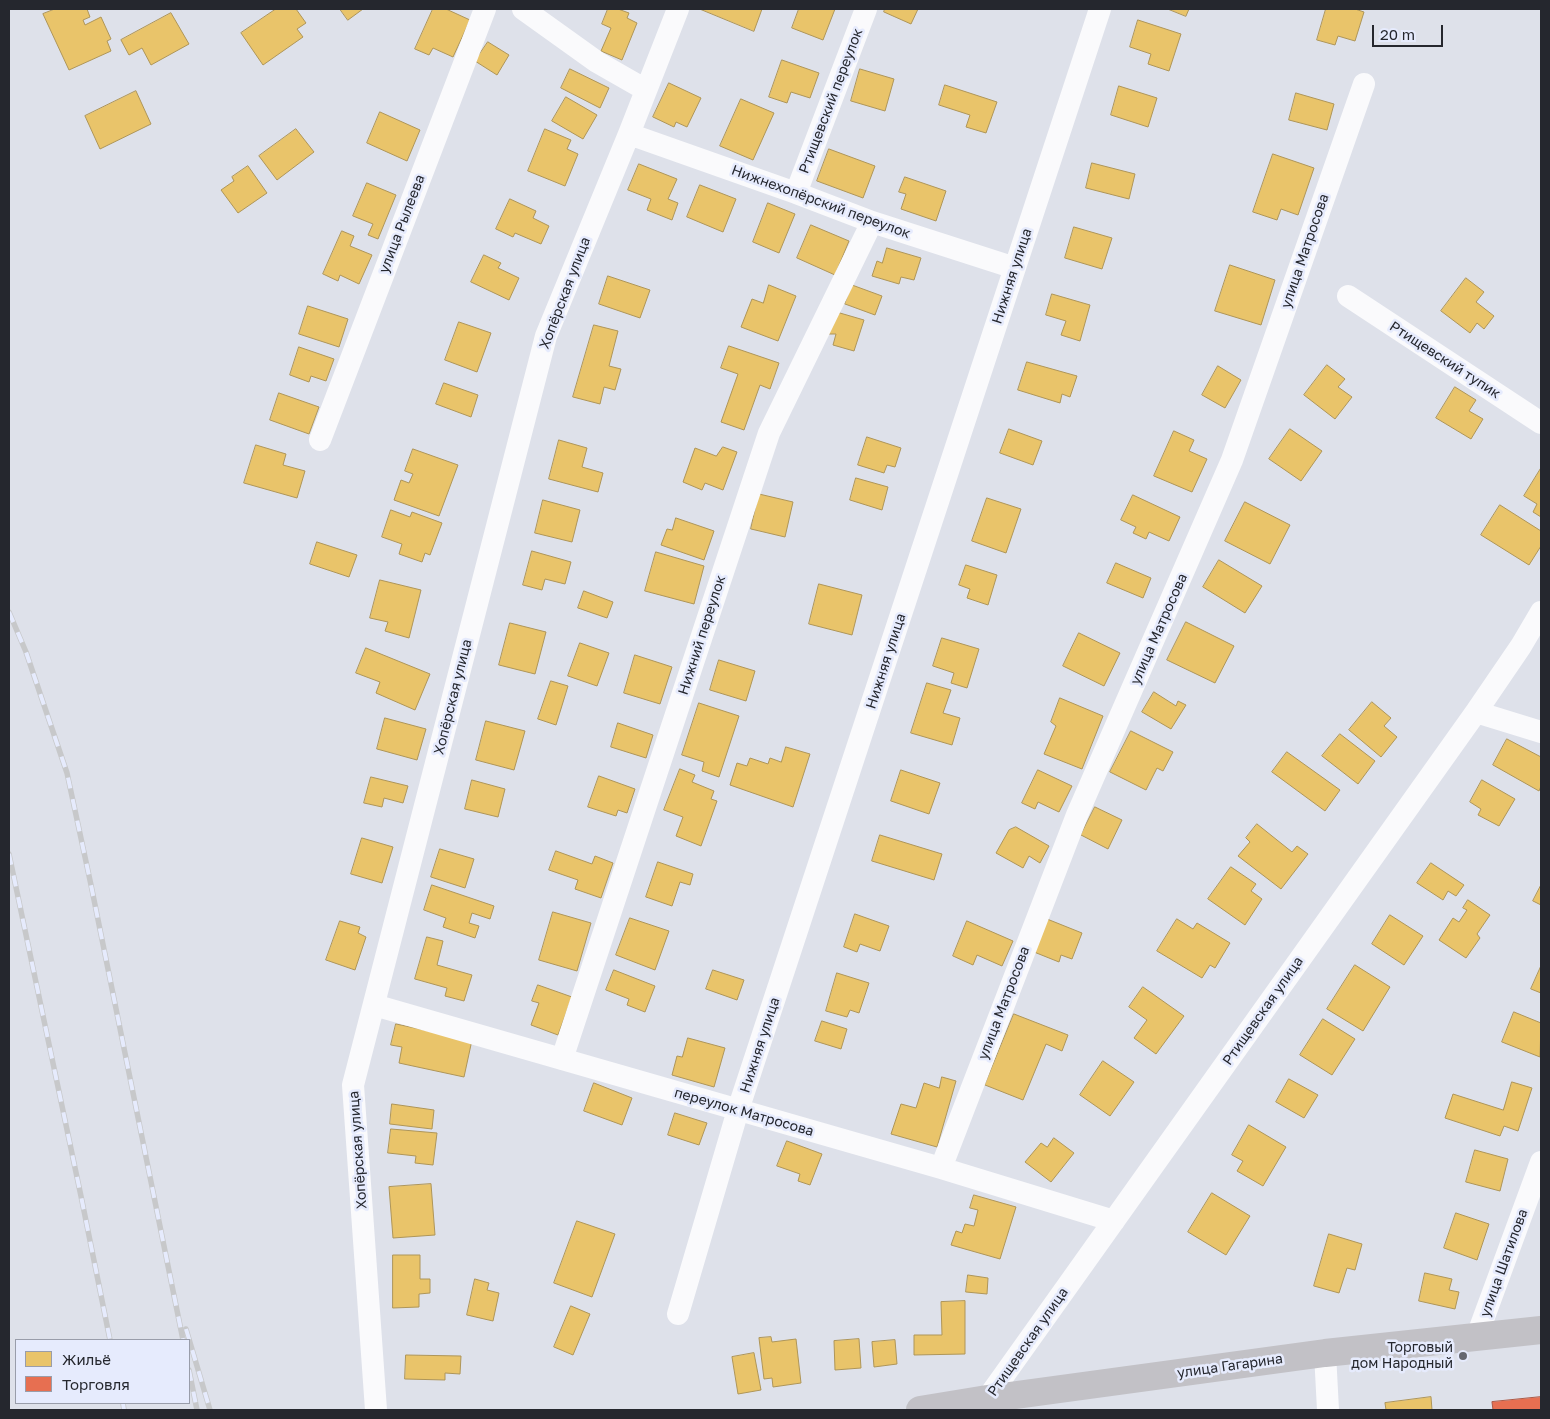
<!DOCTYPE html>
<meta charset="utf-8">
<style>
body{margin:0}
#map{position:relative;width:1550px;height:1419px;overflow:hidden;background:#dee1ea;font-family:"Golos Text",sans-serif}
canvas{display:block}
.frame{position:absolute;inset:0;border:10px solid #25272e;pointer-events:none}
.legend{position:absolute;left:15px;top:1339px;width:175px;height:65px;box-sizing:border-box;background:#e6ebfd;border:1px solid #999daa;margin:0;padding:6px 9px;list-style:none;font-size:15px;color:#25272e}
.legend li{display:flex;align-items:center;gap:10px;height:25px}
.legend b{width:25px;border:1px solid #999daa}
.scale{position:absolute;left:1372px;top:25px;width:71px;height:22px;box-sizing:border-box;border:2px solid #25272e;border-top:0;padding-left:6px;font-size:15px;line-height:18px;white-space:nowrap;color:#25272e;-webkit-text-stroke:4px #e6ebfd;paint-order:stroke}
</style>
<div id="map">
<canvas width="1550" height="1419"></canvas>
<div class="frame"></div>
<ul class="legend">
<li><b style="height:14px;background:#e9c46a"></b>Жильё</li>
<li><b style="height:14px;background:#e76f51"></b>Торговля</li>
</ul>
<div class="scale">20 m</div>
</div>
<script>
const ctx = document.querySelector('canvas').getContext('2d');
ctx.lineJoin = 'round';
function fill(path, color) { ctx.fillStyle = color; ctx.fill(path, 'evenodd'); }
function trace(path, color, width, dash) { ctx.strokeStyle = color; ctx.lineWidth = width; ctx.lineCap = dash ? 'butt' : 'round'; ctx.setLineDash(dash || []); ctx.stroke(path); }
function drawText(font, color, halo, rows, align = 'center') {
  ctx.font = font + ' "Golos Text",sans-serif'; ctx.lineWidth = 5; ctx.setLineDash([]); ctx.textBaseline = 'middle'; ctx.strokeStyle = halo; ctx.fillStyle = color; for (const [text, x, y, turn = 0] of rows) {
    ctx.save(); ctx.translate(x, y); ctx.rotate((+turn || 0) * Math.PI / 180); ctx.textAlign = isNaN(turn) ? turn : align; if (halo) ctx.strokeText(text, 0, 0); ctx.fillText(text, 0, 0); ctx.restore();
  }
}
const homes = new Path2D(`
 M55 9H87L90 17 83 20 85 25 101 17 111 39 107 41 111 51 69 70 43 14Z
 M276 9H296L306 23 297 29 303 37 263 65 241 33Z
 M340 9H363L348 20Z
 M433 9H446L470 20 453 57 433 48 429 55 415 49Z
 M608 9H618L629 13 627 18 637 23 622 60 601 51 611 28 602 24Z
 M700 9H762L754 31Z
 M799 9H835L823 40 792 28Z
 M885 9H918L911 24 884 12Z
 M1168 9H1189L1186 16Z
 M1326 9H1355L1364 12 1355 41 1338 36 1335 45 1317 40Z
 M171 13 189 44 151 65 142 48 129 55 121 40Z
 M1138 20 1181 34 1169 71 1148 64 1151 54 1130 47Z
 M488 42 509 55 497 75 475 61Z
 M782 60 819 73 810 98 791 92 787 103 769 97Z
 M570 69 609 88 600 108 561 88Z
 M860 69 894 79 885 111 851 101Z
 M669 83 701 98 687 127 676 122 674 127 653 117Z
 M945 85 997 102 986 133 966 127 970 115 939 105Z
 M1119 86 1157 98 1148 127 1111 115Z
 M136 91 151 124 100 149 85 116Z
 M1296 93 1334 104 1327 130 1289 120Z
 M566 97 597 115 583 139 552 121Z
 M741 99 774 113 753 160 720 146Z
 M380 112 420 130 407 161 367 143Z
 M296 129 314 152 277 180 259 156Z
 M545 129 571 140 567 149 578 154 565 186 528 171Z
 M829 149 875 166 863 198 817 181Z
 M1273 154 1314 168 1298 215 1281 209 1277 220 1253 212Z
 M1092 163 1135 174 1129 199 1086 188Z
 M639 164 677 179 668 199 678 203 672 220 647 210 651 199 628 190Z
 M248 166 267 193 238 213 221 190 234 181 232 177Z
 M905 177 946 191 936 221 901 209 906 194 899 192Z
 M367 183 396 195 378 239 368 235 373 224 353 216Z
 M700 185 736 199 723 232 687 217Z
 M510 199 536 211 533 218 549 226 541 244 515 233 513 237 496 229Z
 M768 203 795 214 779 253 753 242Z
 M811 225 849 241 835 275 797 258Z
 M1074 227 1112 238 1102 269 1065 258Z
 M342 231 354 236 350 246 372 255 359 284 340 275 338 281 323 274Z
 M887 248 921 258 914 280 901 277 899 284 872 276 877 261 882 263Z
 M484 255 501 263 498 268 519 278 509 300 471 282Z
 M1230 265 1275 280 1261 325 1215 311Z
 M608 276 650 290 640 318 599 304Z
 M1466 278 1484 292 1476 302 1494 316 1484 329 1477 323 1470 333 1441 311Z
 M769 285 796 296 778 341 741 327 752 299 763 303Z
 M852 285 882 296 875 315 845 304Z
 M1052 294 1090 305 1080 341 1061 335 1066 321 1046 315Z
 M308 306 348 319 339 347 299 334Z
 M833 311 864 320 854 351 833 345 836 334H826Z
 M459 322 491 333 477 372 445 360Z
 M594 325 618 331 609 366 621 369 615 390 604 387 600 404 573 397Z
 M729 346 779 363 770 389 760 385 744 430 721 422 738 374 721 368Z
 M299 347 334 359 326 381 311 376 309 382 290 375Z
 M1027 362 1077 376 1070 397 1062 394 1060 403 1018 390Z
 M1327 365 1345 379 1338 387 1352 397 1335 419 1304 395Z
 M1218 366 1241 380 1225 408 1202 395Z
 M444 383 478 395 471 417 436 404Z
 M1455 387 1476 400 1469 411 1483 419 1471 439 1436 418Z
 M279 393 319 407 309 434 270 420Z
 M1009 429 1042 441 1033 465 1000 453Z
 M1290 429 1322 451 1301 481 1269 459Z
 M1174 431 1194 440 1189 451 1207 459 1192 492 1154 476Z
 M867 437 901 448 895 467 887 465 884 473 858 465Z
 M559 440 587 448 582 467 603 473 598 492 549 479Z
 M256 445 286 454 283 465 305 471 297 498 244 483Z
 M723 447 737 452 723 490 705 483 702 490 683 482 695 448 716 456Z
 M413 449 458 465 439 516 394 500 401 480 409 483 413 474 405 471Z
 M1541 468V517L1533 512 1537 504 1524 496Z
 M856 478 888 487 882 510 850 500Z
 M759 494 793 502 785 537 751 529Z
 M1133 495 1180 517 1169 541 1149 532 1146 539 1133 533 1136 527 1121 520Z
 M987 498 1021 509 1006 553 972 541Z
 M543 500 580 510 572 542 535 533Z
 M1245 502 1290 525 1270 564 1225 541Z
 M1500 505 1541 531V546L1529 565 1481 535Z
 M391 510 410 517 412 512 442 523 430 555 425 553 422 562 399 554 402 544 382 537Z
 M676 518 714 531 704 560 661 545 667 529 672 530Z
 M317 542 357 555 349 577 310 564Z
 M532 551 571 562 565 584 545 579 542 590 523 585Z
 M656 552 704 566 694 604 645 591Z
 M1219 560 1262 586 1245 613 1203 587Z
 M1116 563 1151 578 1143 598 1107 583Z
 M966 565 997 575 988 605 967 598 970 589 959 585Z
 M380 580 421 590 409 638 385 631 388 622 370 618Z
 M819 584 862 595 852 635 809 624Z
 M584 591 613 602 607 618 578 608Z
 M1186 622 1234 646 1215 683 1167 660Z
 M510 623 546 632 535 674 499 665Z
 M1079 633 1120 653 1104 686 1063 666Z
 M942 638 979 649 967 688 951 683 954 673 933 666Z
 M580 643 609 653 597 686 568 676Z
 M366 648 430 674 415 710 376 693 380 682 356 673Z
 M635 655 672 667 660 704 624 693Z
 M719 660 755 671 746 701 710 690Z
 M551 681 568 686 556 725 538 719Z
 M927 683 951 690 943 713 960 718 952 745 911 733Z
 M1154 692 1176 706 1178 701 1186 705 1171 729 1142 712Z
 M1060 698 1103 716 1082 769 1044 754 1056 726 1051 722Z
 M1372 702 1391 718 1384 726 1397 737 1381 757 1349 730Z
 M699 703 739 716 719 777 702 771 704 762 682 755Z
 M385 718 426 729 417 760 377 749Z
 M486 721 525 731 514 770 476 760Z
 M618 723 653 735 646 758 611 747Z
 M1131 731 1173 752 1163 771 1157 768 1146 790 1110 772Z
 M1340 734 1375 761 1358 784 1322 756Z
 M1507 739 1541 757V786L1539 791 1493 765Z
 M786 747 810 754 793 807 730 785 737 763 747 766 750 758 768 764 770 758 781 762Z
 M1287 752 1340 790 1325 811 1272 772Z
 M680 769 695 775 692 782 714 791 711 799 717 801 701 846 676 836 683 817 664 810Z
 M901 770 940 783 929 814 891 801Z
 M1038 770 1072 786 1059 812 1038 802 1035 809 1022 803Z
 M599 776 635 789 627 813 618 810 616 816 588 807Z
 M371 777 408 786 403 803 384 798 382 807 364 803Z
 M472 780 505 789 498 817 465 809Z
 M1482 780 1515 799 1499 826 1478 815 1481 809 1470 802Z
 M1095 807 1122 820 1108 849 1081 835Z
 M1257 824 1292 852 1297 846 1308 854 1281 889 1238 856 1250 842 1246 838Z
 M1016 827 1049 846 1040 863 1029 856 1023 868 996 853 1009 830Z
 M880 835 942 854 934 880 872 861Z
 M362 838 393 847 382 883 351 874Z
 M440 849 474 859 465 888 431 877Z
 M556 851 592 864 595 856 613 863 601 898 575 889 578 880 549 870Z
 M658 862 693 874 690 885 680 882 672 906 646 897Z
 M1431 863 1464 885 1456 896 1448 891 1443 900 1417 883Z
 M1231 867 1256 884 1251 891 1262 899 1245 925 1208 899Z
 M432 885 494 906 490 919 472 913 469 923 479 926 475 938 443 927 446 918 424 910Z
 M1541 885V905L1533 901Z
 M1468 900 1490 915 1477 934 1480 938 1466 958 1439 940 1453 918 1459 922 1467 910 1463 908Z
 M553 912 591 923 577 971 539 960Z
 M855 914 889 926 880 951 860 944 857 952 844 947Z
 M1390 915 1423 936 1404 965 1372 944Z
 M630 918 669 931 655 970 616 955Z
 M1047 919 1082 933 1072 959 1061 955 1059 962 1034 952Z
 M1177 919 1193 929 1197 923 1230 943 1215 968 1210 965 1202 978 1157 951Z
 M340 921 360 927 358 933 366 937 355 970 326 960Z
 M967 921 1013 941 1002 966 977 955 973 965 953 956Z
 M427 937 443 941 437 965 472 975 464 1001 445 996 447 988 415 979Z
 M1355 965 1390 987 1363 1031 1327 1009Z
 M1541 966V993L1531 989Z
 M614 970 655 986 645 1012 627 1005 629 999 606 990Z
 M713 970 744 980 737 1000 706 989Z
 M837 973 869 983 859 1013 850 1010 847 1017 826 1011Z
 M538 985 572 997 558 1035 531 1025 539 1003 532 1001Z
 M1143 987 1184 1016 1156 1054 1134 1038 1147 1020 1129 1007Z
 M1514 1012 1541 1023 1540 1057 1502 1042Z
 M1014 1014 1068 1035 1062 1051 1046 1044 1023 1100 985 1085Z
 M1323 1019 1355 1039 1332 1075 1300 1055Z
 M822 1021 847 1029 841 1049 815 1041Z
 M396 1024 472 1040 464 1077 399 1063 402 1047 391 1045Z
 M688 1038 725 1048 714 1087 672 1075 677 1056 682 1057Z
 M1103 1061 1134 1082 1110 1116 1080 1095Z
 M942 1077 956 1081 937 1147 891 1134 901 1104 916 1108 924 1083 939 1088Z
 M1289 1079 1318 1095 1304 1118 1276 1102Z
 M1512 1082 1532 1088 1518 1131 1504 1126 1500 1136 1445 1118 1453 1094 1503 1110Z
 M594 1083 632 1098 622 1125 584 1111Z
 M392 1104 434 1110 432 1129 390 1124Z
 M675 1113 707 1123 699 1145 668 1135Z
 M1249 1125 1286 1147 1263 1186 1237 1171 1243 1161 1232 1155Z
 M391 1129 437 1133 433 1165 415 1163 416 1156 388 1153Z
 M1054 1138 1074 1153 1051 1182 1025 1162 1041 1143 1047 1147Z
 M787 1141 822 1154 810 1185 798 1181 800 1174 777 1166Z
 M1475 1150 1508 1159 1500 1191 1466 1182Z
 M431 1184 435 1235 393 1238 389 1187Z
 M1212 1193 1250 1216 1226 1255 1188 1232Z
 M974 1195 1016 1207 1000 1259 951 1245 956 1231 962 1233 965 1224 974 1226 978 1210 970 1208Z
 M1456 1213 1489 1224 1477 1260 1444 1248Z
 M577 1221 615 1234 592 1297 554 1283Z
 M1329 1234 1362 1244 1355 1270 1347 1268 1339 1293 1314 1286Z
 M393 1255H420V1279H430V1293L419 1294V1307L393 1308Z
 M1425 1273 1452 1279 1449 1290 1459 1292 1455 1309 1419 1301Z
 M968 1275 988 1278 987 1294 966 1292Z
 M475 1279 489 1283 487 1290 499 1293 493 1321 467 1315Z
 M965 1301V1354L914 1355V1335H942L941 1302Z
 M571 1306 590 1314 573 1355 554 1347Z
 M771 1337 772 1342 796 1339 801 1383 773 1387 772 1378 764 1379 759 1338Z
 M859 1339 861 1368 835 1370 834 1341Z
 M895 1340 897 1364 874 1367 872 1342Z
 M754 1353 761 1390 738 1394 732 1357Z
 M406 1355 461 1356 460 1374 445 1373V1380L405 1379Z
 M1431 1397 1432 1410H1386L1385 1403Z`);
const shops = new Path2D(`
 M1541 1397V1410H1493L1492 1402Z`);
const street = new Path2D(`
 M523 9 597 62 646 90
 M629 134 796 193 872 222 1015 268
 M796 193 866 9
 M1348 296 1541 423
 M320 440 485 9
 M1476 712 1541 732
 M374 1005 941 1168 1114 1221
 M562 1059 769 433 872 222
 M941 1168 1077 815 1232 460 1364 84
 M678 1314 738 1110 1100 9
 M1477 1336 1541 1162
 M1325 1353 1328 1410
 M988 1409 987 1399 1476 712 1521 646 1541 612
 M376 1410 353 1085 546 336 629 134 678 9`);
const secondary = new Path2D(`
 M920 1410 987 1399 1325 1353 1541 1330`);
const rail = new Path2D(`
 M9 612 26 652 67 773 91 885 183 1340
 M9 854 82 1201 110 1340
 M186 1329 210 1410
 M189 1370 197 1410
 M123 1403 124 1410`);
const markers = [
 [1463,1356,5,"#666870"]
];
const streetNames = [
 ["Ртищевский переулок",831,101,-69],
 ["Нижнехопёрский переулок",821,202,20],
 ["улица Рылеева",402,224,-69],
 ["улица Матросова",1305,251,-71],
 ["Нижняя улица",1012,276,-72],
 ["Хопёрская улица",565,293,-69],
 ["Ртищевский тупик",1445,360,33],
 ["улица Матросова",1159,629,-66],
 ["Нижний переулок",702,635,-72],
 ["Нижняя улица",886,661,-72],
 ["Хопёрская улица",453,697,-76],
 ["улица Матросова",1004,1003,-69],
 ["Ртищевская улица",1263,1011,-55],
 ["Нижняя улица",760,1045,-72],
 ["переулок Матросова",744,1112,16],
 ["Хопёрская улица",358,1150,-94],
 ["улица Шатилова",1504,1263,-70],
 ["Ртищевская улица",1028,1342,-55],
 ["улица Гагарина",1230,1366,-8]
];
const poiNames = [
 ["Торговый",1453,1348],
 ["дом Народный",1453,1364]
];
fill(homes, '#e9c46a');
trace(homes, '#ae9558', 1);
fill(shops, '#e76f51');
trace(shops, '#ad5946', 1);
trace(street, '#fafafc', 22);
trace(secondary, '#c2c1c6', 28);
trace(rail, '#c7c8ca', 5.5);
trace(rail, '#e6ebfd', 4, [11]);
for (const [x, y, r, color] of markers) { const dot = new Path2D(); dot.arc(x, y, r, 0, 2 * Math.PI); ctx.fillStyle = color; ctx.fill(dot); trace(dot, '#e6ebfd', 2); }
drawText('14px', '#25272e', '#e6ebfd', streetNames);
drawText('14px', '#25272e', '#e6ebfd', poiNames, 'right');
</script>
